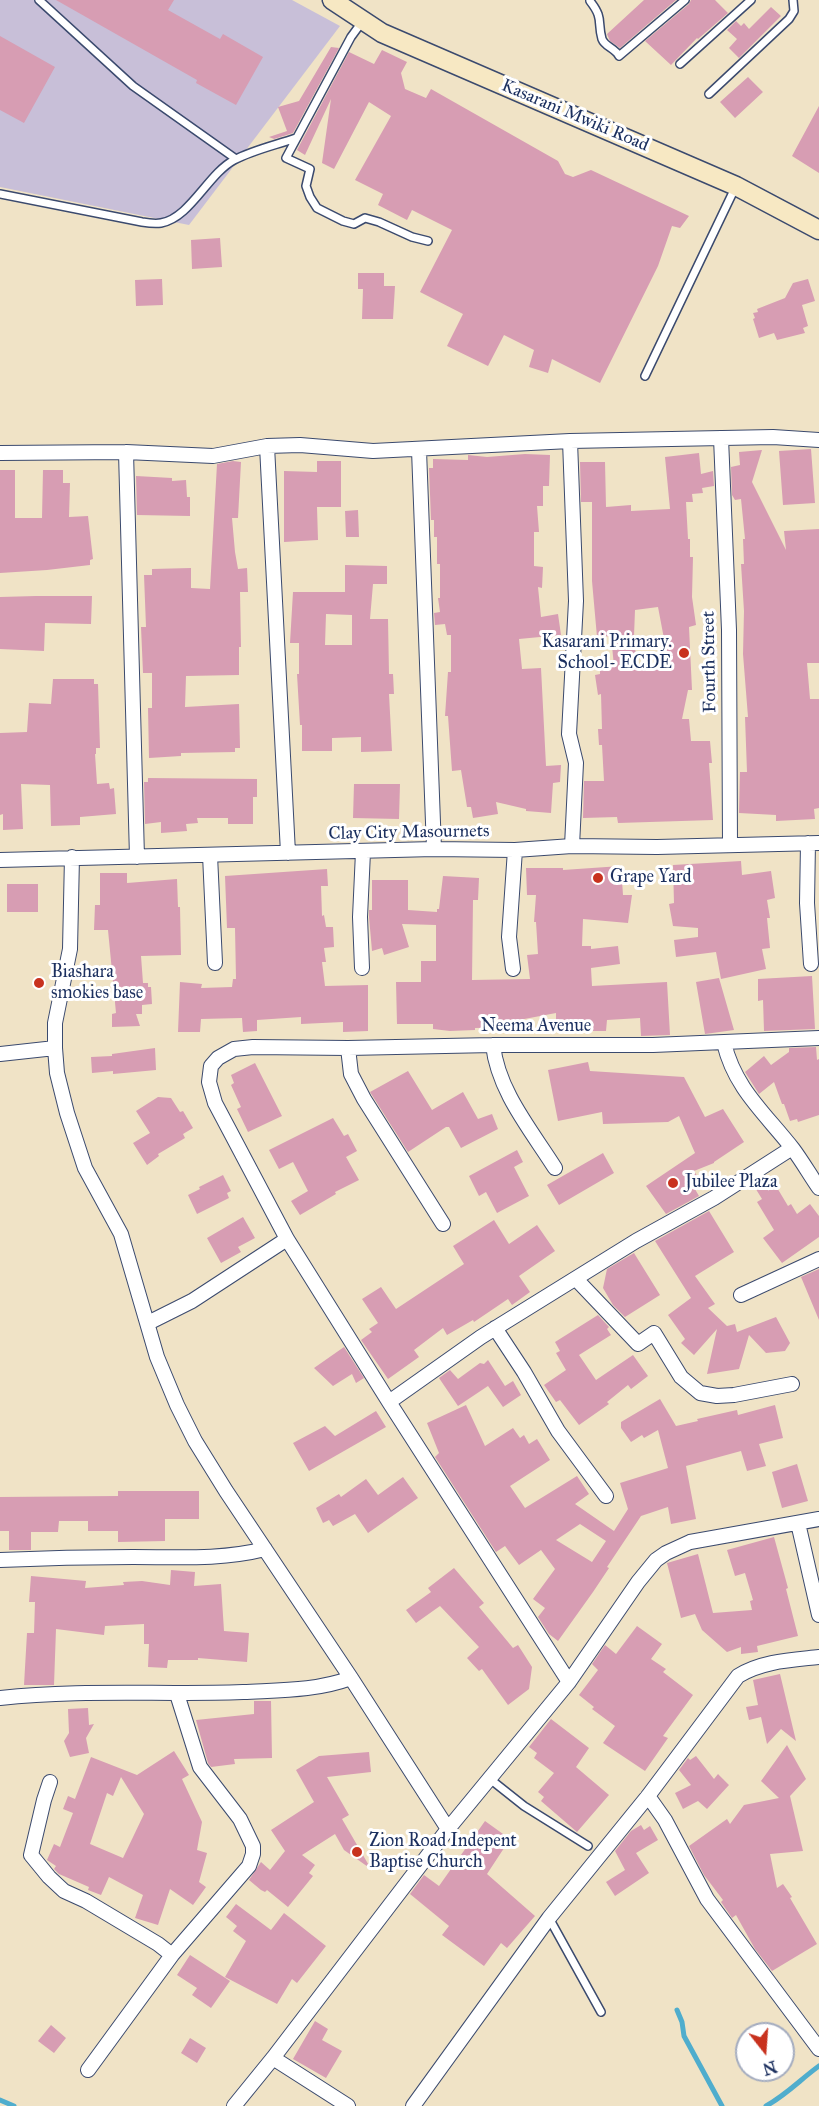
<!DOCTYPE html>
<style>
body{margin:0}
#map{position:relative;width:819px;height:2106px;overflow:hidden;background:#f0e3c6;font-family:"IM FELL Great Primer",serif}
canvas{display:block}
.north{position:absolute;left:735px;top:2022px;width:60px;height:60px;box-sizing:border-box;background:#fff;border:2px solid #a4acbf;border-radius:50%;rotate:163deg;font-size:16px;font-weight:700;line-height:24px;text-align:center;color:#1b2f5e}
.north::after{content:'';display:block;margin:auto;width:21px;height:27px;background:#c8321e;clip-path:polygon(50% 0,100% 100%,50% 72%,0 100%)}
</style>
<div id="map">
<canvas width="819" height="2106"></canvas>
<div class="north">N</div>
</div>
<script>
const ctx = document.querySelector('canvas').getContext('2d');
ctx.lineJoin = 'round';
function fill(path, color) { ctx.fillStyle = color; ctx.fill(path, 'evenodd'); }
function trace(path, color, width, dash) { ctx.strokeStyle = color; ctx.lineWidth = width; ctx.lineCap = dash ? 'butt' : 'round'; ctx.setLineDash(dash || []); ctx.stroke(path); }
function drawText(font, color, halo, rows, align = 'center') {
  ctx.font = font + ' "IM FELL Great Primer",serif'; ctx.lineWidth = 6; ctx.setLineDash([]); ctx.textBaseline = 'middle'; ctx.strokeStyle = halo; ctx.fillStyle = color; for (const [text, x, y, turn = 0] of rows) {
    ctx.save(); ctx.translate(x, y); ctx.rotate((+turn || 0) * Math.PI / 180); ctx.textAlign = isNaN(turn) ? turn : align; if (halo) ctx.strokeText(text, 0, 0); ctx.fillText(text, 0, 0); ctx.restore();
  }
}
const industrial = new Path2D(`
 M0 0H292L340 26 189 225 0 187Z`);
const stream = new Path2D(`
 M677 2010 682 2022 684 2036 722 2106
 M0 2100 14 2106
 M766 2106C786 2095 801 2079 819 2066`);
const building = new Path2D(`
 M56 0H174L168 10 220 39 223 34 263 57 236 105 196 83 197 80Z
 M644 0H676L620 48 610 41 607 34Z
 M691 0H715L728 13 698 39 697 38 671 65 645 41 689 4Z
 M771 7 781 16 739 58 729 48 737 39 727 30 736 21 741 26 744 23 749 29Z
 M0 36 55 67 24 123 0 110Z
 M331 47 339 48 293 133 274 139 269 137 287 131 278 107 299 101Z
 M382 50 407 62 401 73 405 89 426 98 431 89 558 161 565 174 573 177 591 170 689 216 680 228 672 226 658 266 600 383 552 359 548 373 529 367 534 350 504 335 488 366 447 346 463 314 420 292 452 230 412 210 407 220 378 205 383 194 355 180 391 116 369 102 334 169 322 163 331 99 305 155 297 150 349 52 374 64Z
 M748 77 763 92 735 118 720 102Z
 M819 106V173L792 156Z
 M220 238 222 267 192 269 191 240Z
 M358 273H384V286H395L393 319H362L363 289H358Z
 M162 279 163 305 136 306 135 280Z
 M808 279 815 301 802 305 808 326 803 328 805 333 777 340 774 333 759 338 753 319 755 318 753 313 758 312 757 309 785 298 793 283Z
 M811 449 815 503 783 505 779 451Z
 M762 450 752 482 786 550 784 531 819 529V663H807L810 699H819V808L814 809 815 819 776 821V815L739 813 740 772H747L745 717H748L743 654 744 611 741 564H744L743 539H745L741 499 735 500 732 495 731 467 740 465 739 452Z
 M699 453 701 474 713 471 714 486 702 488 703 493 692 494 693 502H686L688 539H690V557H693L692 597 696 625 689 627 692 690H688L682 719H689L691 741H710L712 763H709L713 820 618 823 617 817 583 818 584 781H604L602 745H599L598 729H602L601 694 598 695 595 675 600 674V668L614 666 611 636 597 637 592 581V502H581L580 462H605L606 507 631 505V511L670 509 665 457ZM658 607 665 644H661L662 663 637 667 634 636 635 610Z
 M525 454 550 455 549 486H543V506H537L539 532H534V566L543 567 542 588 538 587 541 617 558 614 561 635 519 639 522 669 541 668 546 766 561 765 560 782 553 783 551 813 526 811V809L496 802 498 814 473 818 471 807H467L461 770 452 771 448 716H445L448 672H451V635H447L445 624 435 625 434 613 440 612 438 598H440V564H437V537H434V520H431L429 468H433V459L468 460V455L487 457Z
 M233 461 241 462 238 518H232L235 552 238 569 247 568 248 592H240L241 647H239V675L186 676 185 707 239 704 240 748H235V752L181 753V756L149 758 148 708H152V673H143L141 627H146L144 575H152V569L191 568V588L210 589 217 464Z
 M317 461H341V507H317L318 540 284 542V471L317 472Z
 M0 470H15V518H42L43 470H63V483H70L69 517 88 516 93 559 90 560V565L47 570 0 573Z
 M136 476 172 478V481L186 480 187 497H190V516L137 515Z
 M358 510 359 537H346L345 511Z
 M345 565 387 566V584H373L370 619H388L389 674H393L394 694H389L392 751 361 752V737L332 738V751H302V725H300L297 674H299V643H290L293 592H345ZM326 614 352 615V645H325Z
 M36 596H92L91 624 45 623 44 651 0 649V597Z
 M53 679H94V684H98L100 748H96V754H95L97 784 109 783 110 789 114 788 116 814 80 817V825L51 826 50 785 21 784 23 829 3 830V814L0 815V733L27 732 29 703 51 704Z
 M148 778 257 779V797H253V824H228V818H197L198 823 186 824 187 831 161 833V822L145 824 144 782H148Z
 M354 784H400L399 819 353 818Z
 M741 861 742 875 771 871 775 898 767 900 770 918H767L770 948 762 949 766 969 721 979 716 952 676 957 674 940 698 937V928L673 926 669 904 674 903 673 865Z
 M621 866 623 895H632L628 923 583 919 582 946H591V949L618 946 620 964 591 968 592 986 667 982 670 1035 641 1036 640 1018 607 1020 606 1031H556V1013L519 1020V1027L475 1028V1030L450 1031 433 1029V1024H397L396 982H421V961H436V925L402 924 409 947 384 955 382 948 372 951 369 917V910H372V880H408V910L437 912V909H439L443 876 479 878 478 900H473L472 980 530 979 527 955 538 954 536 922H534L536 895H527L526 868H563V870Z
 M327 869 328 886H321L322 916 324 915 326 927H333L334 947 324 948 326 962H322L325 986 368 985V1031L343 1032V1022L301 1024V1017L257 1020V1031L243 1032 242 1018 201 1019 200 1032H178L180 982 202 984 201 988 232 987 233 979H236L235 928H227L225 876Z
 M100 873H127V883L177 879 178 907H180L181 955 141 956 143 983H148V987H151L152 1004 142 1005V1014H136L140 1026 112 1027V1014L116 1013 108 930H94L95 905H100Z
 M7 884H38V912H7Z
 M812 976 815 1029 764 1031 763 1000 758 1001V979Z
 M719 978 734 1030 705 1034 696 982Z
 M816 1047 817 1060 819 1059V1115L798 1122 797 1119 790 1121 784 1104H782L774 1082 759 1094 745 1072 764 1056 771 1065 789 1052V1048Z
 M155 1048 156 1070 113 1074V1071L92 1073 91 1057 112 1056V1054Z
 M588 1062 590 1071 684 1077 705 1117 723 1109 744 1142 714 1162V1163L694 1171 699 1179 692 1184 699 1196 666 1214 646 1186 695 1153 679 1116 668 1122 603 1124 602 1112 558 1121 548 1070Z
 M255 1063 282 1116 248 1132 237 1109 241 1107 231 1085 234 1083 231 1075Z
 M408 1071 432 1110 463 1092 478 1119 492 1114 498 1129 461 1148 449 1127H446L408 1152 370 1092Z
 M158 1097 171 1098 180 1112 183 1111 193 1128 183 1134 185 1138 158 1154 159 1156 147 1165 133 1143 150 1133 136 1111Z
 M333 1118 344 1136 348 1134 357 1151 346 1157 359 1180 335 1192 336 1194 300 1215 291 1201 308 1191 293 1162 279 1169 269 1150Z
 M517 1150 523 1162 514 1167 529 1196 497 1213 486 1192 479 1196 469 1176Z
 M603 1153 614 1173 559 1205 547 1185Z
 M223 1175 231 1191 227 1193 229 1198 197 1214 188 1195 200 1189 199 1187Z
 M770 1176 788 1206 791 1204 797 1214 810 1204 819 1216V1237L782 1263 763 1238 774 1230 757 1202 762 1199 754 1186Z
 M709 1211 734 1252 695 1276 715 1304 708 1308 727 1326 735 1324 737 1332 776 1317 790 1343 785 1351 766 1353 749 1335 739 1369 707 1374 717 1329 694 1355 681 1343 685 1339 668 1315 691 1298 655 1241Z
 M243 1217 255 1238 238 1247 241 1252 221 1263 207 1238Z
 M494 1220 509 1244 537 1225 555 1251 519 1276 530 1292 512 1305 508 1299 474 1322 473 1320 447 1335 443 1328 414 1350 419 1357 388 1379 361 1340 372 1332 369 1329 378 1323 362 1299 381 1287 396 1309 464 1264 453 1246Z
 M634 1253 660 1295 625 1317 613 1305 603 1288 607 1269Z
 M819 1269V1320L801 1277Z
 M598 1315 609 1327 607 1329 611 1335 579 1355 596 1380 633 1355 648 1376 631 1389 628 1385 607 1402 609 1404 579 1425 560 1400 556 1402 544 1385 566 1370 556 1353 560 1351 555 1342Z
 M344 1347 364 1378 356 1383 352 1374 333 1386 314 1368Z
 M488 1360 505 1386 513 1381 521 1395 503 1407 488 1386 458 1406 439 1378 450 1370 458 1379 480 1363 484 1364Z
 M660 1399 676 1426 698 1421 697 1419 737 1410 738 1415 775 1405 783 1438 759 1444 766 1466 747 1471 741 1451 686 1466 696 1519 671 1524 668 1507 641 1516 607 1567 609 1568 593 1592 558 1641 549 1634 538 1617 545 1608 533 1599 555 1569 541 1550 519 1565 505 1546 496 1552 435 1457 439 1453 427 1423 466 1405 485 1446 513 1428 520 1438 524 1435 529 1444 537 1439 550 1460 510 1486 525 1508 577 1476 589 1494 575 1504 614 1531 628 1509 620 1483 668 1468 658 1430 644 1438 642 1435 631 1442 621 1428V1422ZM580 1524 606 1541 592 1562 556 1540Z
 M376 1411 386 1427 309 1471 293 1443 325 1426 335 1436Z
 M797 1464 808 1501 782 1508 772 1472Z
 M403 1477 418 1498 368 1533 355 1514 333 1526 329 1520 323 1523 316 1508 339 1494 341 1497 366 1479 378 1495Z
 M118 1491H199V1519H165V1541L118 1542V1531H88V1521H59L58 1532H31V1550H9V1531H0V1497L118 1496Z
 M774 1537 788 1588 786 1589 798 1636 757 1646 758 1652 741 1654V1647L727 1652 702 1630 695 1614 681 1618 667 1563 698 1554 713 1613 752 1610 750 1601 753 1600 745 1573 735 1576 727 1550Z
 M454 1568 484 1603 479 1607 513 1648 518 1645 532 1667 529 1689 508 1705 482 1669 479 1671 467 1658 479 1647 440 1606 416 1623 406 1610 431 1592 428 1588Z
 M171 1570 195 1572 194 1586 221 1584 224 1631 249 1633 247 1662 198 1658V1660H168L167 1668 148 1667 149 1644H144V1624L105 1626 104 1635 56 1629 54 1685H24L27 1633H34L35 1602H29L31 1576 86 1581 85 1588 124 1585 123 1582 142 1581 170 1585Z
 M637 1626 662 1644 651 1659 666 1669 663 1672 693 1695 663 1736 668 1738 645 1771 603 1743 615 1726 592 1709 594 1707 579 1695 598 1670 592 1664 605 1645 616 1654Z
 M780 1674 796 1741 781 1729 767 1744 761 1717 749 1720 746 1707 758 1705 753 1680Z
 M254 1701H271L272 1758 234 1759 235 1764 211 1767 208 1763 196 1720 254 1714Z
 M88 1708 89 1725 94 1724 86 1738 89 1753 70 1757 64 1741 69 1733 68 1709Z
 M551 1719 589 1748 576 1767 609 1795 577 1832 541 1801 544 1797 538 1792 554 1773 534 1758 537 1753 529 1747Z
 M787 1745 806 1779 790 1796 803 1851 770 1854 777 1888 783 1884 792 1897 790 1898 817 1944 772 1971 755 1949 736 1915 732 1918 721 1902 723 1900 704 1875 689 1846 727 1819 730 1824 744 1805 779 1798 761 1781Z
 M174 1751 189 1775 182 1779 202 1822 197 1850 207 1853 199 1882 206 1887 193 1905 170 1889 158 1925 135 1918 143 1895 109 1877 101 1895 88 1890 89 1887 59 1874 54 1869 56 1866 47 1860 54 1844 60 1847 73 1813 63 1809 68 1796 75 1799 91 1757 137 1775ZM121 1777 144 1814 123 1858 90 1844 107 1793 113 1796Z
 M369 1752 371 1772 327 1777 349 1815 342 1819 371 1869 344 1850 335 1834 302 1855 315 1865 309 1873 313 1876 288 1907 267 1890 265 1892 261 1890 249 1880 261 1862 270 1870 285 1851 271 1830 314 1802 296 1770 319 1756Z
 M696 1756 714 1779 718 1774 729 1785 707 1809 698 1801 683 1809 675 1793 691 1785 679 1770 688 1758 690 1760Z
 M485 1821 510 1839 487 1874 535 1916 507 1948 501 1943 484 1966 442 1935 449 1926 410 1894 424 1875 439 1886Z
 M641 1825 644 1830 650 1826 658 1840 636 1853 649 1873 615 1896 606 1882 625 1870 615 1851 631 1831Z
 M236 1904 271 1930 284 1913 326 1946 297 1983 292 1979 277 2004 225 1977 246 1941 233 1931 237 1926 226 1917Z
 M190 1955 230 1981 211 2008 192 1995 197 1988 177 1975Z
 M315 2021 328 2029 322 2040 342 2051 326 2078 293 2059Z
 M51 2025 66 2038 54 2053 38 2041Z
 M190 2038 206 2048 197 2063 181 2053Z`);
const service = new Path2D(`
 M39 0 133 86 236 159
 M590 1C604 19 597 21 602 39 605 47 615 48 619 56L685 0
 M362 22 351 37 286 158 310 169 306 186 310 197 317 208 343 221 354 224 365 218 379 222 412 237 428 241
 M680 64 751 0
 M709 94 789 19 794 11 793 0
 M0 194 142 222C148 223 155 224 161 223 190 218 208 174 234 160 253 150 276 145 296 138
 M645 376 735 188
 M490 1779 524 1806 588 1846
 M549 1918 601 2012`);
const minor = new Path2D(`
 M721 438 729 630 730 845
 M570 441 576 601 569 734 576 763 572 846
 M267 446 288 853
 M419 450 434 849
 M126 452 137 857
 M0 453 126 452 213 456 267 446 300 445 373 451 570 441 773 437 819 440
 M808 843 807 903 811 964
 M210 855 215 963
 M0 860 434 849 515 850 572 846 657 847 819 843
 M362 968 360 917 363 852
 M513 969 509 937 515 850
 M724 1043C735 1089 765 1113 793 1149 802 1161 810 1175 819 1188
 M493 1045C498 1091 531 1130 555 1168
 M55 1048 57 1073 67 1113 85 1168 121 1234 157 1357 177 1405 195 1441 226 1491 351 1678 448 1829
 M348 1048 351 1074 364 1099 443 1224
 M0 1054 55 1048V1023L70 949 72 857
 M576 1279 638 1344 654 1333 681 1377 700 1393 717 1396 734 1395 792 1384
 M741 1295 819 1259
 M148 1323 192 1301 287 1239
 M495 1328 524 1372 558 1431 606 1496
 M389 1402 481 1337 636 1241 714 1198 792 1148
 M798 1523 819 1615
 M0 1560C44 1558 89 1557 133 1557 177 1557 222 1560 265 1549
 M569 1682 389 1402 287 1239 215 1103 209 1082 211 1066 218 1058 234 1049 253 1047 348 1048 493 1045H653L819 1038
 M0 1698C81 1689 162 1695 243 1692 280 1690 316 1691 351 1678
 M50 1782 44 1800 31 1855 49 1877 64 1891 86 1901 158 1944 172 1955 249 1866 253 1854V1846L240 1819 200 1767 177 1694
 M648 1796 665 1820 707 1899 819 2049
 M273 2058 348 2106
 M88 2070 172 1955
 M234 2106 273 2058 448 1829 569 1682 638 1582 656 1560 666 1553 690 1542 819 1519
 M413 2106 549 1918 648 1796 738 1676C762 1661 792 1660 819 1657`);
const secondary = new Path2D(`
 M332 0 382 33 736 186 819 230`);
const markers = [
 [684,653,6,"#c8321e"],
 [598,878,6,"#c8321e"],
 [39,983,6,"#c8321e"],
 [673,1183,6,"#c8321e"],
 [357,1852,6,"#c8321e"]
];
const streetNames = [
 ["Kasarani Mwiki Road",575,116,23],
 ["Fourth Street",710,662,-91],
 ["Clay City Masournets",409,833,-1],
 ["Neema Avenue",536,1027]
];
const poiNames = [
 ["Kasarani Primary.",672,643,"right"],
 ["School- ECDE",672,664,"right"],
 ["Grape Yard",610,878],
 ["Biashara",51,973],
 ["smokies base",51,994],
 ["Jubilee Plaza",685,1183],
 ["Zion Road Indepent",369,1842],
 ["Baptise Church",369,1863]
];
fill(industrial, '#c8bfd8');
trace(stream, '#4fadcd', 5);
fill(building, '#d79db3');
trace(service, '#3b4a6e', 10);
trace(minor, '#3b4a6e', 16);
trace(secondary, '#3b4a6e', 21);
trace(service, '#fff', 7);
trace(minor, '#fff', 14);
trace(secondary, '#f7e8c3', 18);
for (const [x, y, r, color] of markers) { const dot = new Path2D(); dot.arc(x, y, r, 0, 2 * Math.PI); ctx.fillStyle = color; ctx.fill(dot); trace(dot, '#fff', 2); }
drawText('18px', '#1b2f5e', '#fff', streetNames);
drawText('18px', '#1b2f5e', '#fff', poiNames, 'left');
</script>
